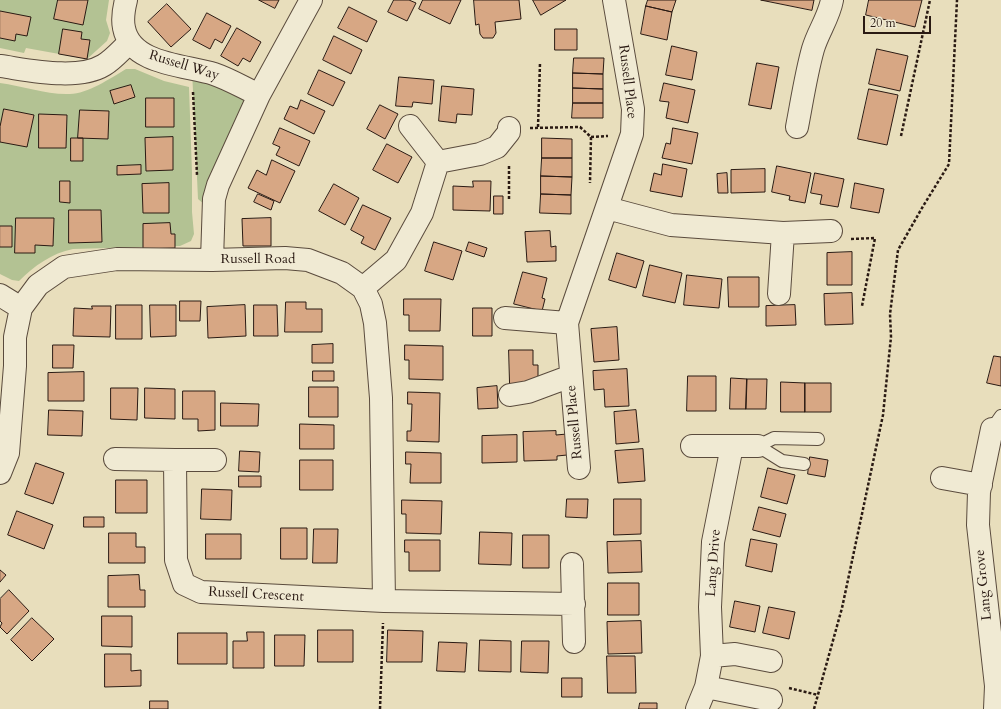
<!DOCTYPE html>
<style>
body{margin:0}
#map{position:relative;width:1001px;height:709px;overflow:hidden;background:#e8debc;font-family:Cardo,serif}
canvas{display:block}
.scale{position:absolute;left:863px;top:16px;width:68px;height:18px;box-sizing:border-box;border:2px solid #2a1a13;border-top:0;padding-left:5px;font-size:12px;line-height:14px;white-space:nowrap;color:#2a1a13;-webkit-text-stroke:3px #f0ead3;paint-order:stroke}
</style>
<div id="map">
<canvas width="1001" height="709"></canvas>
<div class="scale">20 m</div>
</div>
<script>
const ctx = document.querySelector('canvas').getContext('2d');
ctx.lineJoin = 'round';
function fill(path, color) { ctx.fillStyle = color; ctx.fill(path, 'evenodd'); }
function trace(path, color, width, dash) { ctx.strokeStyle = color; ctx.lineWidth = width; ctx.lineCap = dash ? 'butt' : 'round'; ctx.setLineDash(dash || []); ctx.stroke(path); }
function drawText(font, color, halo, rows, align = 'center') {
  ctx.font = font + ' Cardo,serif'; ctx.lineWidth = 3; ctx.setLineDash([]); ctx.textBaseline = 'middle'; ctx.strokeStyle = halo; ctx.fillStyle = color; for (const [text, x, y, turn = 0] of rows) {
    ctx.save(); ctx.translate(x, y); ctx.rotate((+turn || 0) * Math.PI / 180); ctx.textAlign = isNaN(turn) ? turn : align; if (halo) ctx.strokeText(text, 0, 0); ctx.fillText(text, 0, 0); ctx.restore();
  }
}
const green = new Path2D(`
 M0 0H109L106 20 110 33 107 41 87 59 26 48 24 53 0 48Z
 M126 69H135L164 81 189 87 192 173V212L194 234 191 241 180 246 73 249C52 253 34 266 19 281L12 280 0 274V83C23 86 47 95 70 94 87 94 111 78 126 69Z
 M192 70 259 95 213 212 198 199Z`);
const building = new Path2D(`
 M58 0H88L83 25 54 19Z
 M259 0H279L275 8Z
 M394 0H409L416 3 407 21 388 12Z
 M423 0H461L450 24 419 9Z
 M474 0H519L521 19 495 22 496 33 493 38H483L480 34 479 24 476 25Z
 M533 0H566L541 15Z
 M648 0H676L672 12 646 6Z
 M761 0H814L812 10Z
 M869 0H922L915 27 866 15Z
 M167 4 191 29 171 47 148 22Z
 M646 6 672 12 667 40 641 34Z
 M349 7 377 21 367 42 338 28Z
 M0 11 31 17 27 36 16 34 15 41 0 38Z
 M207 13 231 26 222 43 215 39 210 49 193 40Z
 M237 28 261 42 250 62 243 58 238 66 221 56Z
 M63 29 82 32 81 39 90 40 87 59 59 54Z
 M555 29H577V50H555Z
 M334 36 362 50 351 74 323 60Z
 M672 46 697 52 692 80 666 75Z
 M877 49 908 56 900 91 869 84Z
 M574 58H604L603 74 573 73Z
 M757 63 779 67 771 109 749 105Z
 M319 70 345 82 333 106 308 94Z
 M573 73 603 74V89L573 88Z
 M399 77 434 80 432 104 413 102 412 107 396 106Z
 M664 83 695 90 688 123 666 118 669 102 660 101Z
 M131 85 135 97 114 104 110 91Z
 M442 86 474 89 472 115 457 114 456 123 439 121Z
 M573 88 603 89V103H573Z
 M869 89 898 95 887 145 858 139Z
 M146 98H174V127H146Z
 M301 100 325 111 314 134 284 119 290 106 297 109Z
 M573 103H603V118H572Z
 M380 105 398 114 385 139 367 129Z
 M4 109 34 115 27 147 0 142V127Z
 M80 110 109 111 108 139 78 138Z
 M39 114 67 115 66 148H39Z
 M280 128 310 141 299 166 276 155 280 147 273 144Z
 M673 128 698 133 692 164 662 158 666 143 670 144Z
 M173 137V170L146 171 145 138Z
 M71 138H83V161H71Z
 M542 138 572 139V158H542Z
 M387 144 412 157 398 183 373 170Z
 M542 158H572V177L541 176Z
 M272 160 295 171 280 203 248 188 257 170 266 175Z
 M663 164 687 169 682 197 650 191 654 173 661 175Z
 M141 165V174L117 175V166Z
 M777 166 811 173 805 203 789 200 790 196 772 192Z
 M765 169V192L731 193V170Z
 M727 173 728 193H718L717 174Z
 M815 173 844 179 838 207 820 204 822 195 811 193Z
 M541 176 572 177 571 195 541 194Z
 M60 181H70V203L60 202Z
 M473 181H491L490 211 453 210V186L473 187Z
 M169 183V213H143L142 184Z
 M855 183 884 189 879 213 851 208Z
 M334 184 359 198 345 225 319 211Z
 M258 194 274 201 271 210 254 202Z
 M541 194 571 195V214L540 213Z
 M494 196H503V214H494Z
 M363 205 391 218 375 250 361 243 364 237 351 230Z
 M69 210H101L102 242 69 243Z
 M16 218H54L53 246 35 245V253H15Z
 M271 218V246H243L242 219Z
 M170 223 171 234H175V248L143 249V224Z
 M0 226H12V247H0Z
 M550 231 551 247 556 246V261L527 262 525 232Z
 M434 242 462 251 453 280 425 271Z
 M469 242 487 248 484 257 466 251Z
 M852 252V285H827V253Z
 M617 253 644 261 636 288 609 280Z
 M650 265 682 273 675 303 643 296Z
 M523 272 547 278 542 298 545 299 542 311 514 304Z
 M687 275 722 279 719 308 684 305Z
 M728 277H759V307H729Z
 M852 293 853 324 825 325 824 294Z
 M404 299H441L440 331H409V315H404Z
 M180 301H201L200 321H180Z
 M286 302H306V309H322V332H285Z
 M116 305H142V339H116Z
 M150 305H176V336L151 337Z
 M245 305 246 336 208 338 207 307Z
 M254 305H277L278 336H254Z
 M795 305 796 325 766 326V306Z
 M92 306H111L110 337 73 336 74 308 92 309Z
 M473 308H492V336H473Z
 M617 327 619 360 594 362 591 329Z
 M333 344V363H312V345Z
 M53 345H74L73 368H53Z
 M405 345 443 346V380L409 379V360H405Z
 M509 350H533V365H538V385H510Z
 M994 356 1001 357V386L987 383Z
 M627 369 629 406 605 407 604 389 594 390 593 371Z
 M313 371H334V381H313Z
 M84 372V401H48V373Z
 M688 376H716V411H687Z
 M731 378 747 379 746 409H730Z
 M747 379H767L766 409H746Z
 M781 382 805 383V412H781Z
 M805 383H831V412H805Z
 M497 386 498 408 478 409 477 388Z
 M309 387H338V417H309Z
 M111 388H138L137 420 111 419Z
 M145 388 175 389V419L145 418Z
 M183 391H215V430L198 431V419H183Z
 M408 392 440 393 439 442 407 441V431H411L412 404H408Z
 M221 403 259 404 258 426H221Z
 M49 410 83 411 82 436 48 435Z
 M636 410 639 442 616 444 614 412Z
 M300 424 334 425V449H300Z
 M556 431V435L567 434V455L557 456V460L524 461 523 432Z
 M517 435V462L482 463V436Z
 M643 449 645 481 618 483 615 451Z
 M240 451 260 452 259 472 239 471Z
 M406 452 441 453V483H410L411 464H406Z
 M810 457 828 460 825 477 808 474Z
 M300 460H333V490H300Z
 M36 463 64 473 53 504 25 494Z
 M768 468 795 475 787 504 761 497Z
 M239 476H261V487H239Z
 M116 480H147V513H116Z
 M202 489 232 490 231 520 201 519Z
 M567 499H588L587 518 566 517Z
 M614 499H641V534L614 535Z
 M402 500 442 501 441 534 406 533V514H402Z
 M759 507 786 514 780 537 753 530Z
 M17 511 53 525 44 549 8 535Z
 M84 517H104V527H84Z
 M281 528H307V559H281Z
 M314 529H338L337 563H313Z
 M480 532 512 533 511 565 479 564Z
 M109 533H136V547H145V563H109Z
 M206 534H241V559H206Z
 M523 535H549V568H523Z
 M751 539 777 544 772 572 746 566Z
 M405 540H440V571H409V552H405Z
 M641 541 642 572 608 573 607 542Z
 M0 570 6 575 0 582Z
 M139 575 140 590H145V607H108V576Z
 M608 583H639V615H608Z
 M9 590 29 611 7 634 0 627 2 623 0 621V599Z
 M735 601 760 606 755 632 730 627Z
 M769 607 795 612 789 639 763 633Z
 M102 616H132V647L102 646Z
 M32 618 54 639 32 661 11 640Z
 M641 621 642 653 608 654 607 622Z
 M318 630H353V662H318Z
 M388 630 423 631 422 662H387Z
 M247 632H264V668H233V641H247Z
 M178 633H227V664H178Z
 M275 635H305L304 666H275Z
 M480 640 511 641V672L479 671Z
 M522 641H549L548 673 521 672Z
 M439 642 467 643 465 672 437 671Z
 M105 654H131V671L141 670V686L105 687Z
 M607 656H635L636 693H608Z
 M562 678H582V697H562Z
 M150 701H168V709H150Z
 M640 703H657V709H639Z`);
const path = new Path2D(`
 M193 92 197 175
 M538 127 540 63
 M530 128 580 127 591 137 590 183
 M901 136 930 0
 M591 137 608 136
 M509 199V165
 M851 239 875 238 862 306
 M789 688 818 695
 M380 709 383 623
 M814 709 842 608 883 415 891 337 890 314 898 250 922 208 949 164 957 0`);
const service = new Path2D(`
 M992 429 1001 416
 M758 446 774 438 818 439
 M758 446 782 461 804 464`);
const minor = new Path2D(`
 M126 0C124 8 122 19 124 28 131 65 186 65 214 74 229 79 244 88 259 95
 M0 66C29 70 78 81 104 65 114 59 122 49 130 42
 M797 127C802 101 806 74 813 49 818 32 829 17 832 0
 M438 162 480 154 497 147 509 132V128
 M607 208 671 225 783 233 831 231
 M212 260 285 258 308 260 342 273 363 288 371 304 375 323 381 398 384 601
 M363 288 396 260 422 213 438 162 410 126
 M779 294 783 233
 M0 295 21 308
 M505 318 567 323
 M510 395 528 392 571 376
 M992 429 979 492 978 525 996 686 995 709
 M692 446H732L713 542 710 607 712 656 706 687 697 709
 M732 446H758
 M115 459 175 460 176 560 184 584 201 592 384 601 574 604
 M175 460H215
 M579 468 567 323 632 134 633 109 614 0
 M0 473 8 453 15 366V337L21 308 38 285 64 267 117 259 212 260 214 199 218 185 259 95 311 0
 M942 478 981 485
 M572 564 574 642
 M712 656 735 654 771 661
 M706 687 771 700`);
const streetNames = [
 ["Russell Way",184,66,17],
 ["Russell Place",627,82,83],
 ["Russell Road",258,260],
 ["Russell Place",575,422,-95],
 ["Lang Drive",714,563,-86],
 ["Lang Grove",984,585,-96],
 ["Russell Crescent",256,595,3]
];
fill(green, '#b3c293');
fill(building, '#d7a784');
trace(building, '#2a1a13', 1);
trace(service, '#5a4b3d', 14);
trace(minor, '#5a4b3d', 24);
trace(path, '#2a1a13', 2.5, [3, 2]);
trace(service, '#f0ead3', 12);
trace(minor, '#f0ead3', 22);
drawText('14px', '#2a1a13', '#f0ead3', streetNames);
</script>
